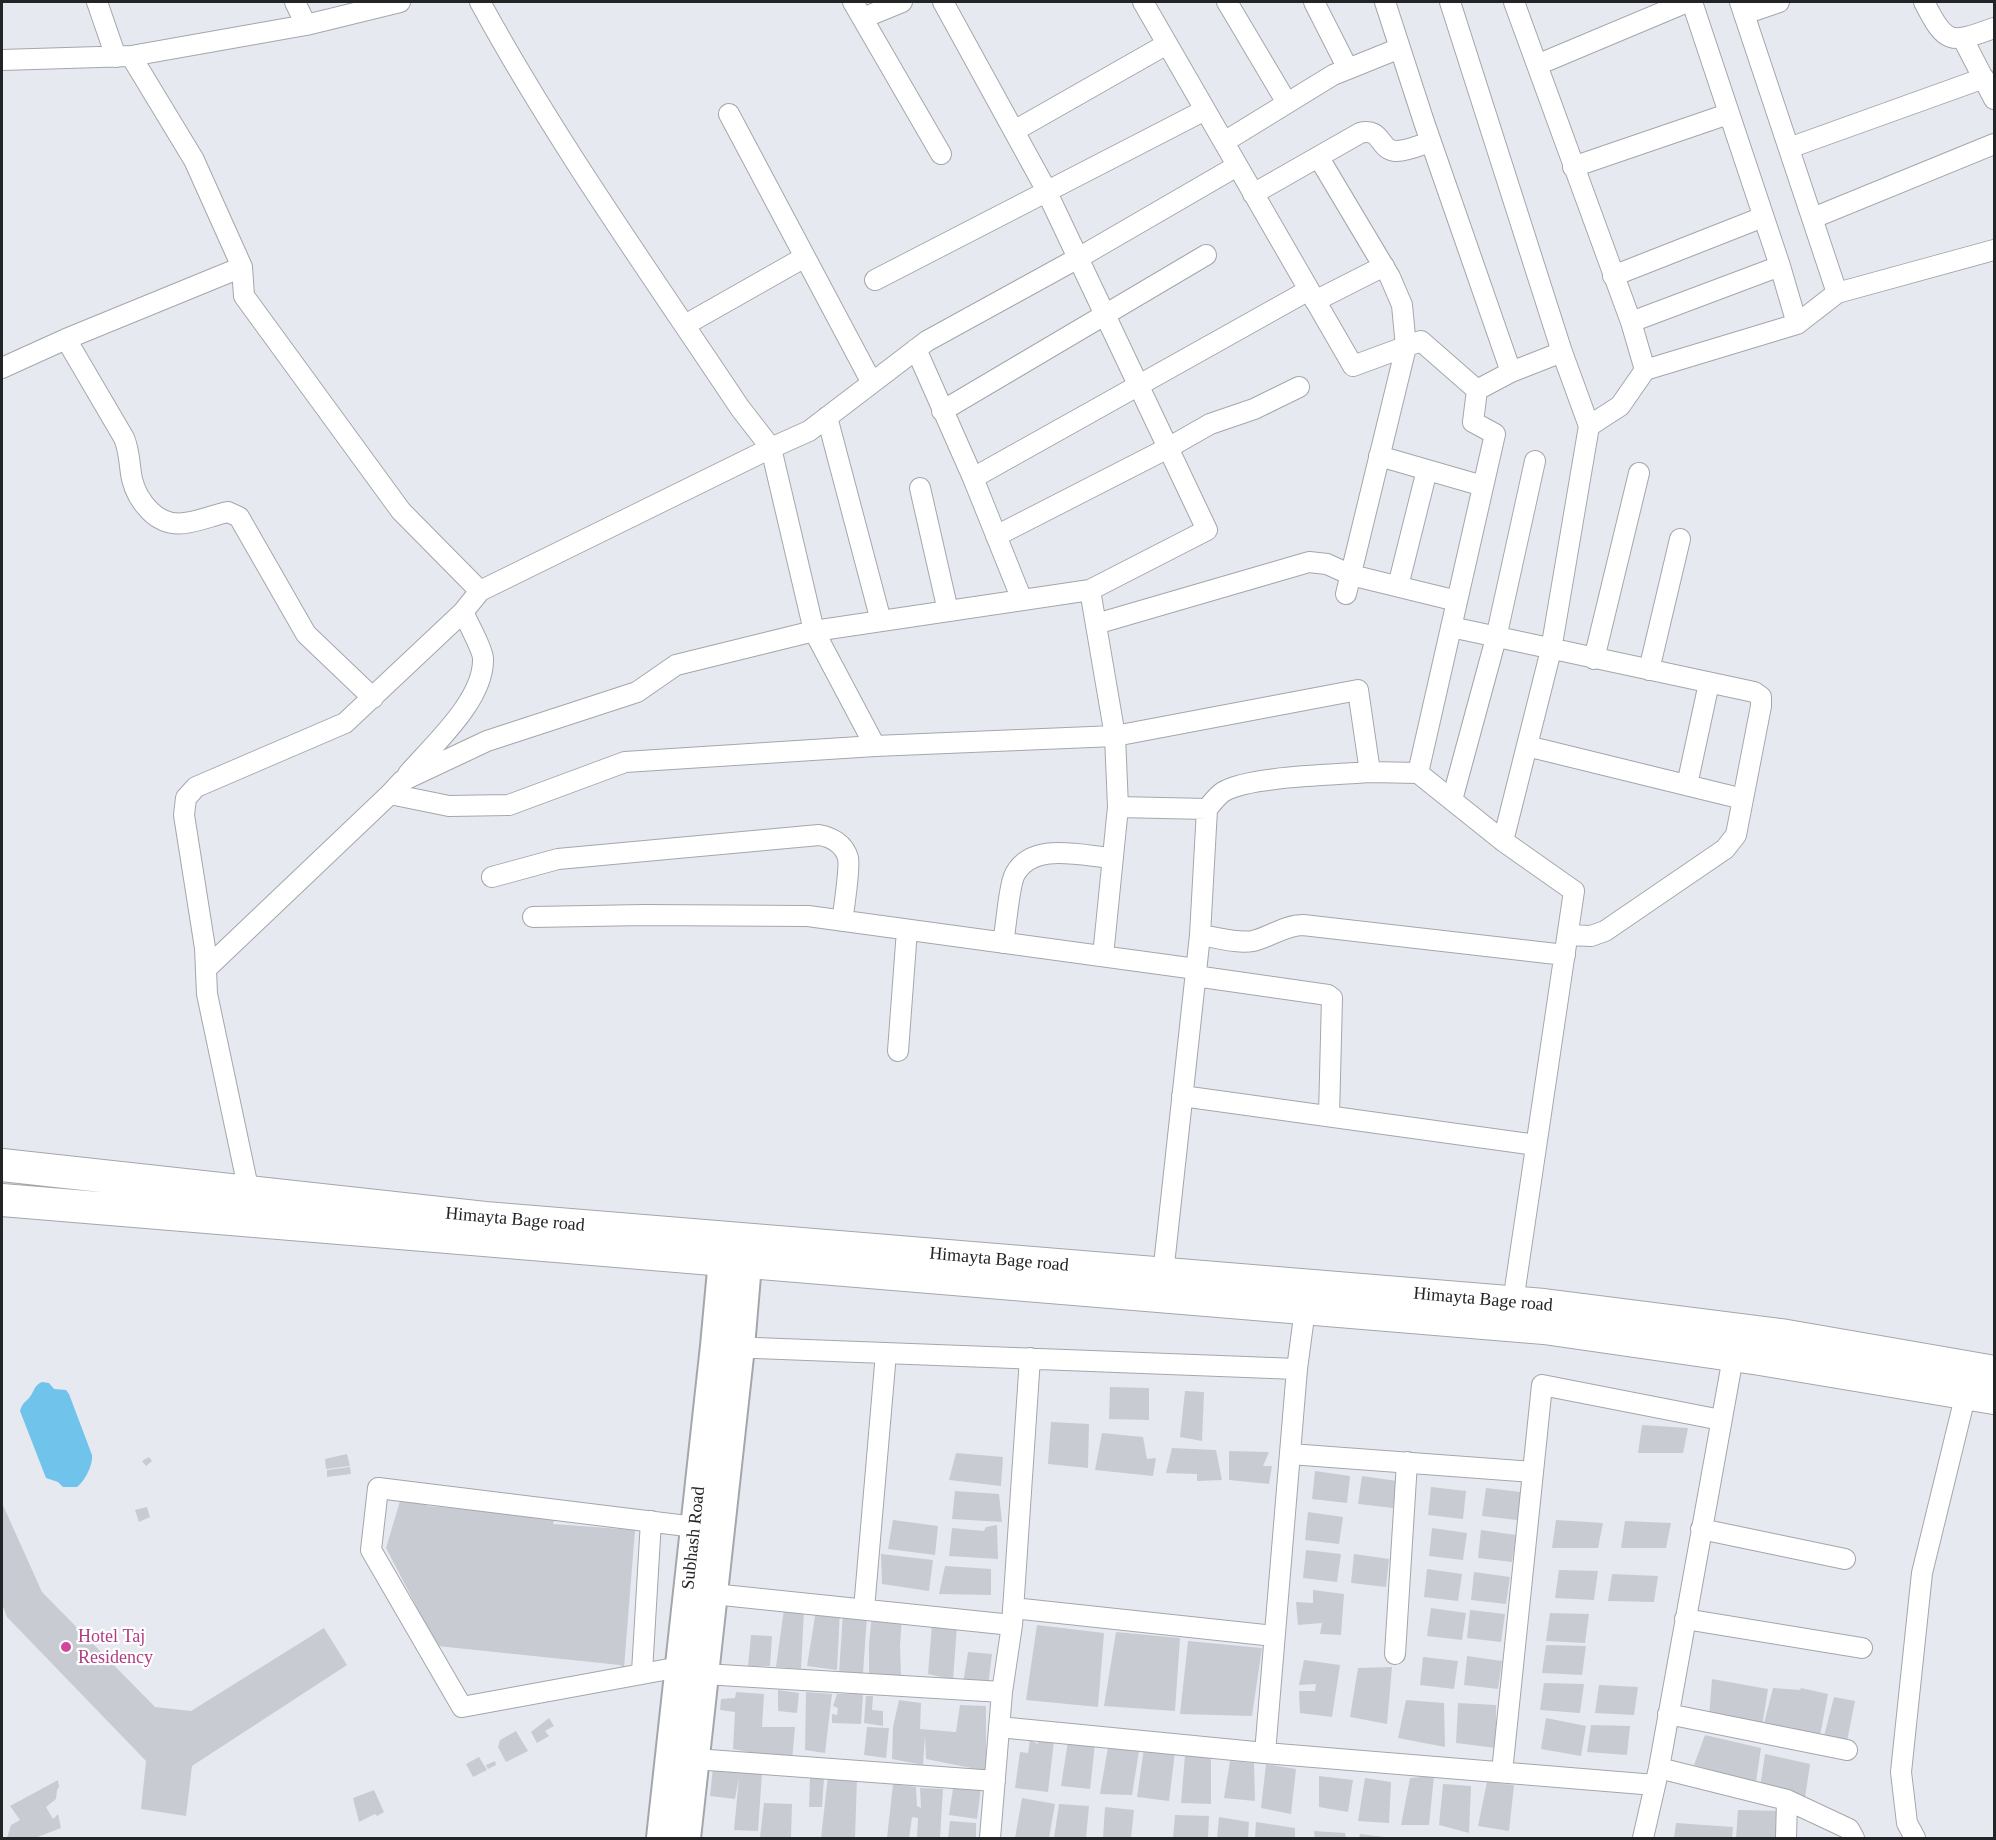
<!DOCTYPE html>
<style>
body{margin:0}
#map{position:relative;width:1996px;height:1840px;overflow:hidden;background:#e6eaf0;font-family:"Times New Roman",serif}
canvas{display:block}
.frame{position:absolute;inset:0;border:3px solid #232426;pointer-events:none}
</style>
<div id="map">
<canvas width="1996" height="1840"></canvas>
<div class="frame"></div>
</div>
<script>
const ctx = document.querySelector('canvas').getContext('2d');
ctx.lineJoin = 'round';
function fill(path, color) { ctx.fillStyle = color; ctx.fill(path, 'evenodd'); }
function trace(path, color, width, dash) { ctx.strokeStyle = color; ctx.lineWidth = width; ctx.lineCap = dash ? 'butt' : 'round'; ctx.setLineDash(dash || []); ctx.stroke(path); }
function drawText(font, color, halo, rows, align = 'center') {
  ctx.font = font + ' "Times New Roman",serif'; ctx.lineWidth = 4.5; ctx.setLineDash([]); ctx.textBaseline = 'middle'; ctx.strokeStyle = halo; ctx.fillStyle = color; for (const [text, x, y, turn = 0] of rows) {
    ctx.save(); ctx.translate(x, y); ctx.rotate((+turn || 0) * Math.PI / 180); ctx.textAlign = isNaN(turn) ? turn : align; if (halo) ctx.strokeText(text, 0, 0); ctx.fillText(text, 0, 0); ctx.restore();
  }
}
const water = new Path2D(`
 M42 1382 49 1383 54 1389 66 1390 69 1394 92 1455C93 1465 85 1481 77 1487H63L58 1482 46 1478 20 1411C22 1404 24 1403 29 1398 35 1391 33 1386 42 1382Z`);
const building = new Path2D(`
 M1110 1387 1149 1388V1420L1109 1419Z
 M1185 1391 1204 1392 1202 1441 1180 1437Z
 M1051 1422 1089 1424 1088 1468 1048 1464Z
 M1642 1425 1688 1428 1683 1453H1638Z
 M1102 1433 1143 1437 1147 1459 1156 1458 1153 1476 1095 1470Z
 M1172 1448 1216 1450 1222 1480 1197 1481V1474L1166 1473Z
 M1229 1451 1269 1452 1263 1466H1272L1269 1484 1229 1480Z
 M956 1453 1003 1457 1001 1486 949 1480Z
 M347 1454 350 1466 326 1469 325 1459Z
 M149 1457 152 1461 146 1466 142 1461Z
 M350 1467 351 1474 327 1477V1470Z
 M1315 1471 1350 1476 1347 1503 1312 1499Z
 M1362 1476 1397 1481 1393 1508 1358 1504Z
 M1431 1487 1466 1491 1463 1519 1428 1515Z
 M1486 1488 1521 1492 1517 1520 1482 1516Z
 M955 1491 999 1494 1002 1522 952 1519Z
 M400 1501H427V1506L516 1513 555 1518 553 1524 635 1530 624 1668 620 1665 437 1646 386 1548Z
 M2 1503 42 1592 155 1707 191 1711 324 1628 347 1665 192 1766 186 1816 141 1809 146 1761 7 1617 2 1604Z
 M147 1507 150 1517 139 1522 135 1510Z
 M1308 1512 1343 1517 1339 1544 1305 1540Z
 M893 1520 938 1526 935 1555 888 1549Z
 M1556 1520 1603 1523 1598 1548H1552Z
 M1625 1521 1671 1523 1666 1548H1621Z
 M997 1525 998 1559 949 1556 952 1528 984 1531 986 1527Z
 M1432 1528 1467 1533 1463 1560 1429 1556Z
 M1481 1530 1516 1535 1512 1562 1478 1558Z
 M1306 1550 1341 1554 1337 1582 1303 1578Z
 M881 1554 933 1560 929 1591 882 1584Z
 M1354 1554 1389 1559 1386 1587 1351 1583Z
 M945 1566 991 1569V1595L939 1594Z
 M1427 1569 1462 1574 1458 1601 1424 1597Z
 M1559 1570 1598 1571 1594 1600 1555 1598Z
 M1474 1572 1510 1577 1506 1604 1471 1600Z
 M1612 1574 1658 1576 1654 1602 1608 1601Z
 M1313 1590 1344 1594 1341 1635 1320 1634 1322 1623 1298 1625 1296 1602 1313 1603Z
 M1431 1608 1466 1613 1462 1640 1427 1636Z
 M784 1609 804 1610 801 1669 776 1667Z
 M816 1610H840L837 1670 807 1666Z
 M1470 1610 1505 1614 1501 1642 1467 1638Z
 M843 1613 867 1615 863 1674 839 1673Z
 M1550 1613 1589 1614 1585 1643 1546 1641Z
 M872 1614 902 1616 900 1646 901 1676 869 1673V1644Z
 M932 1624 957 1625 953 1680 928 1674Z
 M1037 1625 1104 1633 1098 1707 1026 1700Z
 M1116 1632 1180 1638 1175 1711 1104 1706Z
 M751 1635 772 1636 770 1666H748Z
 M1188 1641 1262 1648 1252 1716 1180 1714Z
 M1546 1645 1586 1646 1582 1675 1542 1673Z
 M968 1652 992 1654 988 1686 963 1684Z
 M1467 1656 1502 1661 1498 1689 1464 1685Z
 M1423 1657 1458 1661 1454 1689 1420 1685Z
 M1304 1660 1340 1665 1332 1717 1300 1713 1299 1691H1315L1316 1684 1299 1685Z
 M1392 1667 1387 1724 1350 1717 1358 1668Z
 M1712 1679 1768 1689 1762 1727 1709 1717Z
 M1544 1683 1584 1684 1580 1713 1540 1710Z
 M1599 1685 1638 1687 1634 1715 1595 1713Z
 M1773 1688 1800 1690 1801 1688 1828 1694 1819 1741 1762 1731Z
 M778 1690 799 1693 797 1713 778 1711Z
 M736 1692 764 1694 762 1727H795L792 1761 733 1749 735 1712 720 1710 721 1699 735 1698Z
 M806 1692 832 1694 825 1753 805 1750Z
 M837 1694H863L861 1724 832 1723V1714L837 1715 838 1708 833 1706Z
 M866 1696H873L872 1710 883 1711V1726L864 1723Z
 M1834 1697 1855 1701 1846 1746 1823 1740Z
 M899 1700 921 1703 920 1729 956 1732 960 1705 986 1706V1771L926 1759 925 1736 923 1765 892 1759 893 1727Z
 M1406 1700 1444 1703 1445 1747 1398 1738Z
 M1458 1703 1496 1705V1748L1456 1743Z
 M549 1718 554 1726 545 1731 549 1736 537 1743 531 1732Z
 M1546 1718 1586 1726 1581 1756 1541 1749Z
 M1591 1725 1630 1726 1627 1755 1587 1752Z
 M867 1727 889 1728 886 1758 864 1755Z
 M516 1731 528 1751 506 1762 498 1747 500 1740Z
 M1705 1735 1761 1748 1755 1789 1739 1779 1694 1765Z
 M1038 1739 1054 1741 1048 1792 1015 1788 1020 1752 1028 1753 1030 1740 1038 1744Z
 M1068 1741 1095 1744 1090 1789 1061 1786Z
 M1108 1747 1139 1751 1132 1795 1100 1794Z
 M1144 1748 1175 1752 1169 1801 1137 1797Z
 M1765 1754 1810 1764 1804 1805 1760 1787Z
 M1185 1755H1211V1804L1181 1803Z
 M479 1757 487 1770 473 1777 466 1764Z
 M495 1761 496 1765 488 1769 486 1765Z
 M1230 1761 1254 1763 1255 1801 1224 1798Z
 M1266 1764 1296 1769 1291 1814 1261 1808Z
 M713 1767 762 1773 758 1831 734 1830 739 1778 735 1799 710 1796Z
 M828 1776 857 1778 855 1838H821Z
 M1319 1776 1353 1780 1348 1812 1319 1807Z
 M1434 1776 1429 1825H1401L1410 1778Z
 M810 1778H824L822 1807H809Z
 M1365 1778 1391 1782 1389 1823 1358 1821Z
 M58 1780 59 1787 57 1790 56 1799 46 1807 53 1819 58 1814 61 1828 35 1838H7L11 1825 20 1820 10 1806Z
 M1487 1782 1514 1785 1509 1831 1478 1826Z
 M893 1784 916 1787 917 1806 921 1808 920 1788 943 1789 940 1838H917L918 1818 912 1817 909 1838H887Z
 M1443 1784 1471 1786 1469 1833 1439 1825Z
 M981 1788 977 1819 949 1815 953 1789Z
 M374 1790 384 1812 377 1816 375 1814 359 1822 353 1798Z
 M1022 1798 1055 1804 1049 1838H1015Z
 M764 1803 792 1804 791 1838 760 1837Z
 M1059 1804 1089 1806 1086 1838H1054Z
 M1105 1807 1134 1810 1131 1838H1103Z
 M1738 1810 1783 1811 1782 1838H1736Z
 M1175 1815 1209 1816 1208 1838H1173Z
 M1219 1817 1249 1822 1248 1838H1217Z
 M950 1821 976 1823V1838H948Z
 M1256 1822 1295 1828V1838H1255Z
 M1676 1823 1733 1827 1732 1838H1674Z
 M1314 1831 1345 1833 1346 1838H1315Z
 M1360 1834 1385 1837V1838H1359Z`);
const street = new Path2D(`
 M97 2 116 57
 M295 2 306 25
 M400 2 306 25 131 56 194 160 242 267 244 296 401 511 480 591
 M480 2C557 143 651 274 740 408L771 448 814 631 875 746 1115 736 1090 590 1207 530 1043 184 943 2
 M853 2 941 154
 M1143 2 1353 366 1421 341 1477 390
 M1227 2 1287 103
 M1314 2 1348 69
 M1385 2 1424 122 1511 372 1477 390 1473 422 1495 434 1418 773 1503 841 1574 891 1513 1302
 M1450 2 1562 352 1589 426 1551 650 1503 841
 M1514 2 1631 322 1645 370 1797 324 1837 293
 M1692 2 1780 266 1797 324
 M1740 2 1837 293 1994 250
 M1924 2C1946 45 1950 44 1994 28
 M1744 14 1779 2
 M863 18 902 2
 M1963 39 1994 99
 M2 60 131 56
 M1537 65 1687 2
 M729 114 872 383
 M1014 131 1167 44
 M1224 142 1333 75 1400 48
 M1789 148 1984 78
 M1319 158 1390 277 1402 305 1406 347 1346 594
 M1573 167 1728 114
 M1253 194 1360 133C1383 127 1378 151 1397 151 1407 151 1421 145 1430 142
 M1813 218 1994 144
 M1613 276 1763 217
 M875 280 1205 110
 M1315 301 1384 266
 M1631 322 1780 266
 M685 325 805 257
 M66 339 124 438C130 452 129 465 132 479 135 492 141 502 150 511 174 535 200 518 228 512L239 517 306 634 373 698
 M916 349 973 478 1022 600
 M2 368 66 339 242 267
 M1511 372 1562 352
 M942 411 1206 255
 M827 417 881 621
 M1589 426 1620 406 1645 370
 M1379 456 1483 486
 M973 478 1309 290
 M920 488 948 611
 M996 536 1168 448 1210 424 1254 409 1299 387
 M1398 586 1427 470
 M1096 624 1309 562 1327 564 1351 575 1457 601
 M1451 627 1754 692 1761 697V706L1736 835 1725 849 1605 931 1591 936 1568 935
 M1594 659 1639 473
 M1649 670 1680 539
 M1527 746 1743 799
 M408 774C433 745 484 700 483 659 483 650 467 621 463 612
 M1687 785 1709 683
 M390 794 449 806 509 805 625 762 875 746
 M1452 800 1496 638 1535 461
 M1207 809C1212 803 1217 796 1223 792 1248 776 1337 775 1370 772
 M492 877 558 859 819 835C831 837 844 844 848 858 850 867 844 909 842 921
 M533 917 644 915 808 916 1196 969
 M1200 935C1216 937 1237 944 1253 941 1270 937 1285 925 1303 925L1565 955
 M1003 943C1006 928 1009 885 1015 874 1033 841 1082 856 1113 858
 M1103 956 1118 807
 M206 969 390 794 402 781 487 741 637 692 676 665 814 631 1090 590
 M1195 976 1328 995 1332 998 1329 1116
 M898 1051 907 930
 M1182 1096 1536 1145
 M249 1192 207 994 205 948 184 815 186 798 196 787 345 723 463 612 480 591 771 448 809 431 927 341 1080 257 1237 166
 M1163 1274 1200 935 1207 809 1118 807 1115 736 1358 690 1370 772 1418 773
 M730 1347 1297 1369
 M1290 1454 1533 1472
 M1701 1529 1845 1559
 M713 1594 1012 1625
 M1013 1608 1274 1636
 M864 1609 886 1353
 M1685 1619 1862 1648
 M1395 1654 1407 1462
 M680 1667 462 1707 371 1550 378 1488 695 1527
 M642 1672 651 1521
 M704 1674 1002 1692
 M1668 1714 1847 1750
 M999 1727 1265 1753 1655 1785
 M1265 1753 1297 1369 1305 1309
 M695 1759 995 1781
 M1659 1768 1787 1800 1849 1829 1854 1838
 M1502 1772 1542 1385 1721 1420
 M990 1838 1002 1692 1012 1625 1030 1358
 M1643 1838 1659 1768 1735 1346
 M1786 1838 1787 1800
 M1915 1838 1907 1823 1901 1772 1922 1573 1966 1393`);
const secondary = new Path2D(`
 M661 1838 715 1346 725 1238
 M686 1838 740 1347 749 1240`);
const primary = new Path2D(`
 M2 1165 485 1218 1544 1305 1781 1335 1994 1372
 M2 1200 1544 1328 1760 1359 1994 1398`);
const markers = [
 [66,1647,6,"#d1479c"]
];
const streetNames = [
 ["Himayta Bage road",515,1220,5],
 ["Himayta Bage road",999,1260,5],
 ["Himayta Bage road",1483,1300,5],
 ["Subhash Road",694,1538,-84]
];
const hotelNames = [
 ["Hotel Taj",78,1637],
 ["Residency",78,1658]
];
fill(water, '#70c3eb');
fill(building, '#c8ccd2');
trace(street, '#a3a7ac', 22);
trace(secondary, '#a3a7ac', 32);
trace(primary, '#a3a7ac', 34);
trace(street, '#fff', 20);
trace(secondary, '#fff', 28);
trace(primary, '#fff', 32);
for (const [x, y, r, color] of markers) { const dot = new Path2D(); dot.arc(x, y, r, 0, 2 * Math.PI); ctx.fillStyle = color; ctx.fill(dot); trace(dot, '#fff', 2); }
drawText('18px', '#232426', '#fff', streetNames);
drawText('18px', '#b23c85', '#fff', hotelNames, 'left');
</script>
